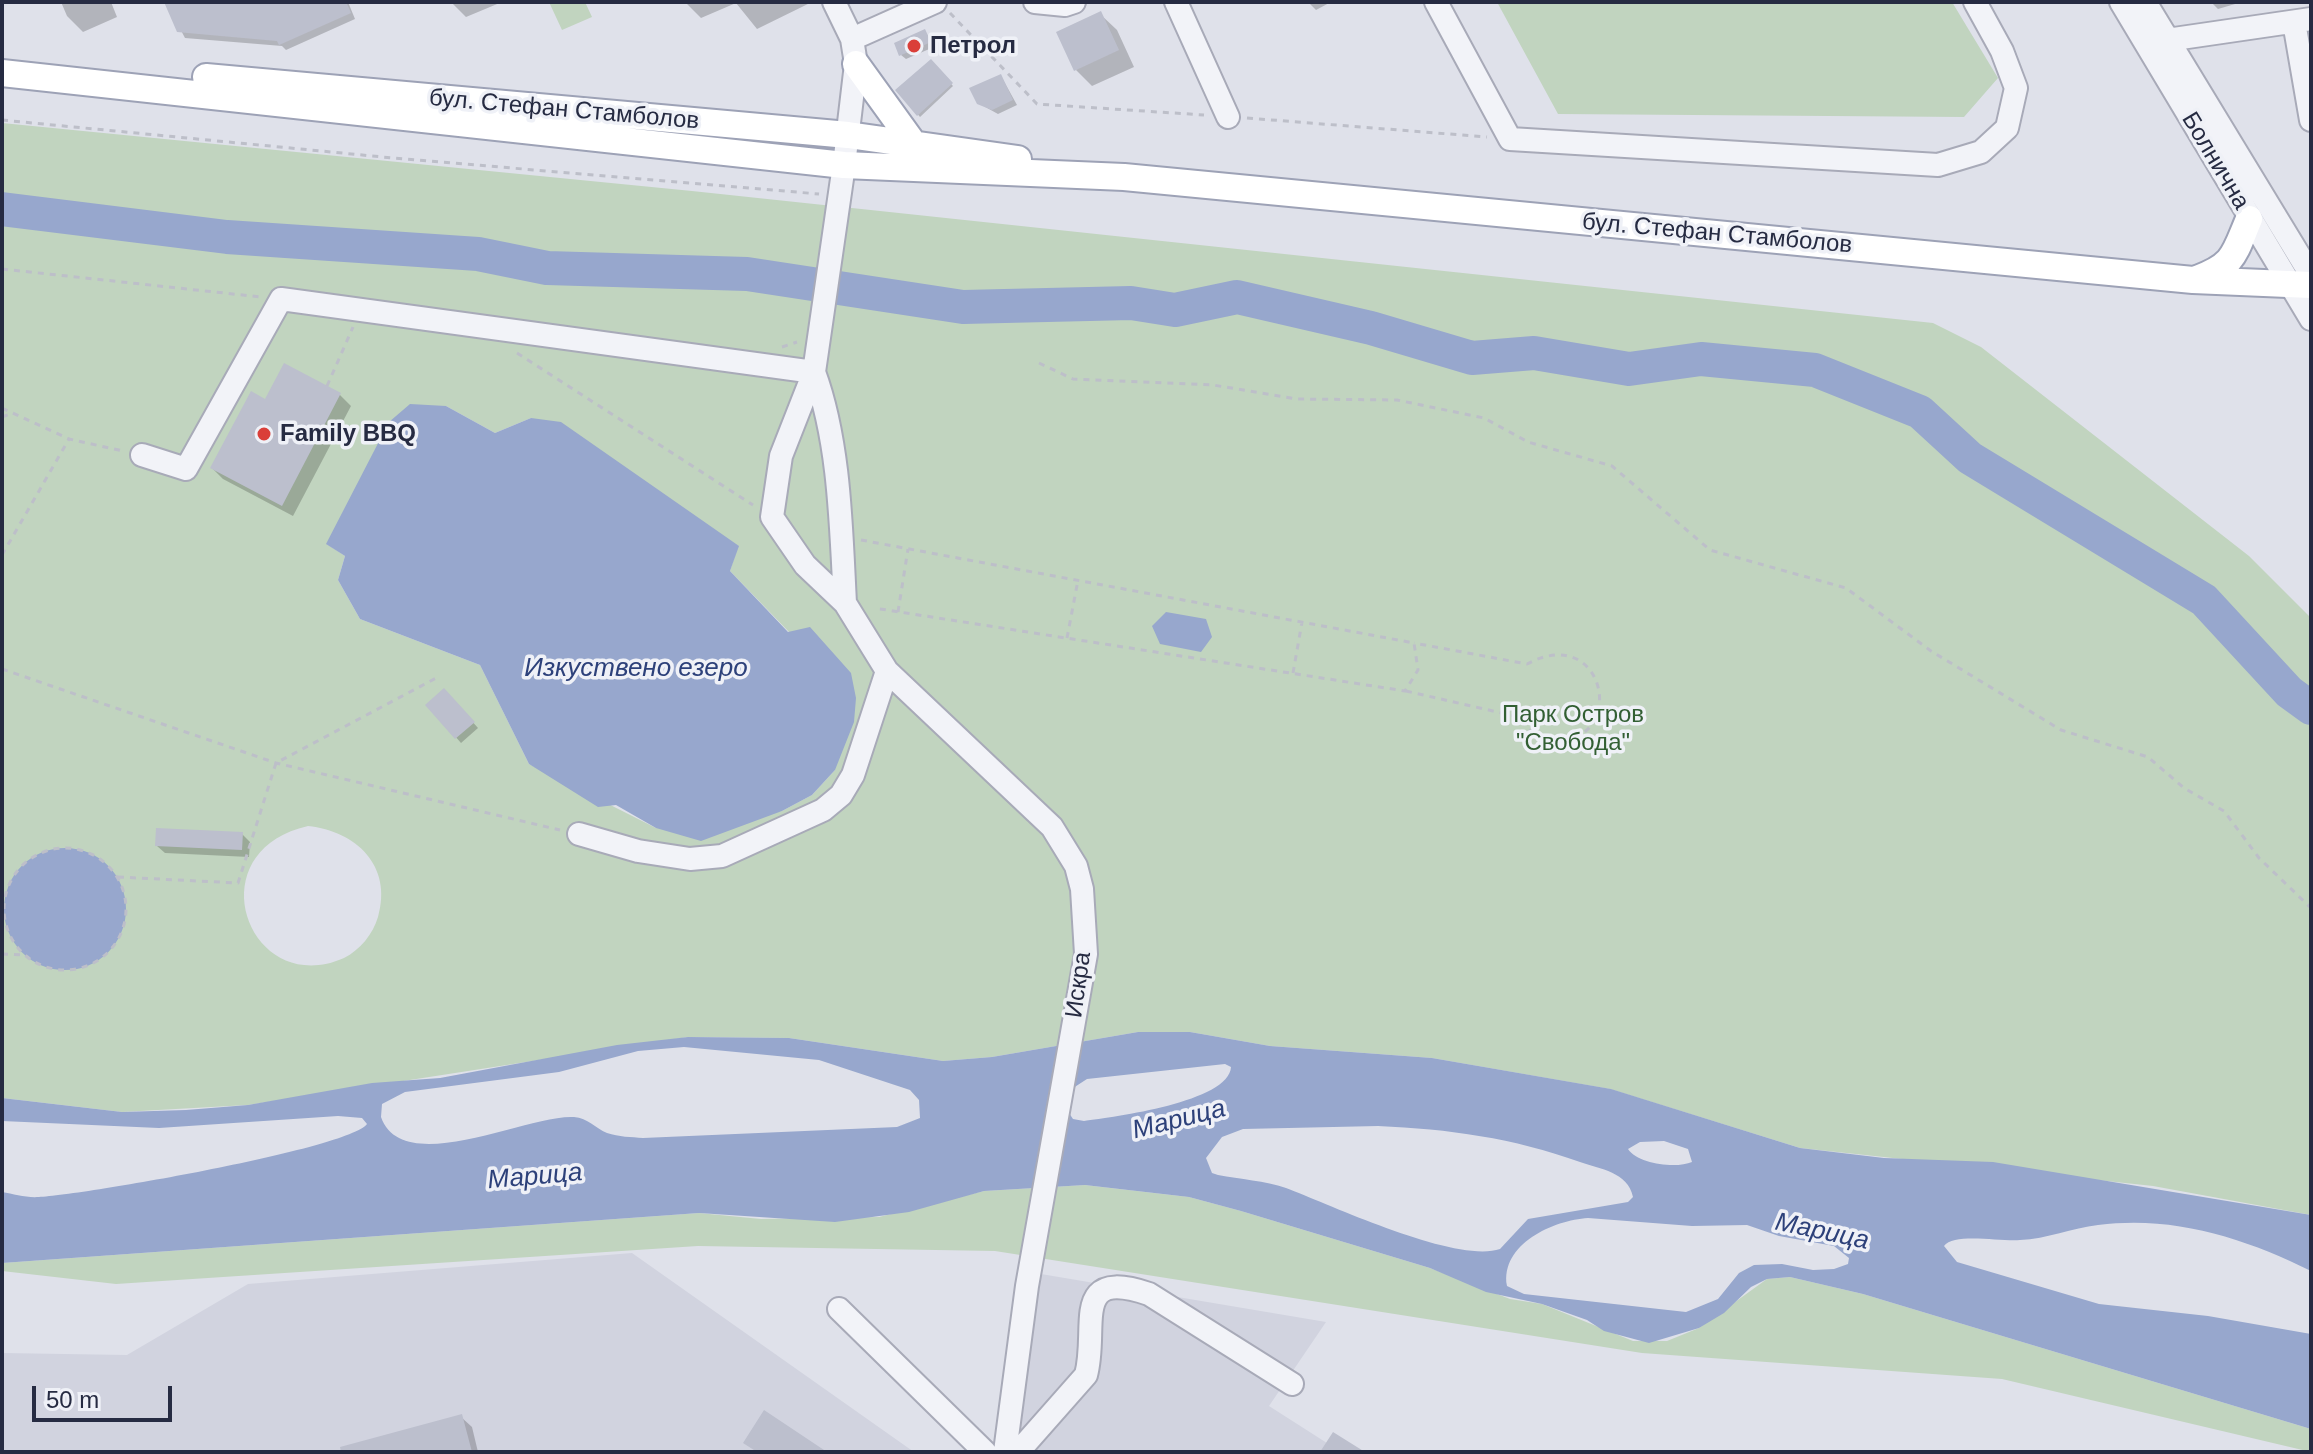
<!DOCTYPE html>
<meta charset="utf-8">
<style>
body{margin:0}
#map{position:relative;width:2313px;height:1454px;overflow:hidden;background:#dfe1ea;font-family:Helvetica,sans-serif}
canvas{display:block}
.frame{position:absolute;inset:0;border:4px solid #262b42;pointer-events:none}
.scale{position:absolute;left:32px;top:1386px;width:140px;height:36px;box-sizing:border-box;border:4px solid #262b42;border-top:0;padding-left:10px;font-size:24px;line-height:28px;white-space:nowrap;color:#262b42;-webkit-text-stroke:6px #eff1f7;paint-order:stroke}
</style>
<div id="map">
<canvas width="2313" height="1454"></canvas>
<div class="frame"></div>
<div class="scale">50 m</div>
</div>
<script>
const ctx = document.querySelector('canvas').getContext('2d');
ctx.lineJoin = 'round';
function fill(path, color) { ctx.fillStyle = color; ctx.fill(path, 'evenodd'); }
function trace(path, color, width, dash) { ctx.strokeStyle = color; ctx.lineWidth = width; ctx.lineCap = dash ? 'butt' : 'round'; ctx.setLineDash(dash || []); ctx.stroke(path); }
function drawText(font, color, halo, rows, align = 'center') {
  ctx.font = font + ' Helvetica,sans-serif'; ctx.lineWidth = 7; ctx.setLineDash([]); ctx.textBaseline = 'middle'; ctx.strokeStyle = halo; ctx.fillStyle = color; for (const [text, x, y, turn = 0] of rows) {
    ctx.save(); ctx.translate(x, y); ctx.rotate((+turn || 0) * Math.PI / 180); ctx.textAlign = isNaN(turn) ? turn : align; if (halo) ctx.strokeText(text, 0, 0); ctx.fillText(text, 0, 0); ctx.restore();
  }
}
const built = new Path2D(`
 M632 1253 914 1452H2V1353L127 1355 248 1284Z
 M1035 1273 1326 1322 1269 1406 1341 1452H1016Z`);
const green = new Path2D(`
 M549 2H585L592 17 562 30Z
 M1497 2H1952L1998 78 1964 117 1558 114Z
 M2 123 692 191 1933 323 1981 347 2249 556 2311 618V1215L2153 1186 1800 1148 1610 1089 1432 1058 1270 1046 1190 1032H1138L992 1057 943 1061 789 1038 688 1037 248 1105 122 1112 2 1098ZM446 406 495 433 531 418 738 546 730 571 789 632 835 770 812 795 782 811 656 828 529 764 480 665 360 619 338 580 345 556 327 544ZM308 826C356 831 393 866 378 917 373 934 360 950 344 958 249 1000 194 852 308 826Z
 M1085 1185 1189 1197 1241 1211 1430 1268 1510 1299 1542 1304 1633 1341H1667L1699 1328 1767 1279 1790 1277 1863 1294 2311 1429V1452L2002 1379 1642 1353 995 1251 698 1246 116 1284 2 1271V1263L699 1213 761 1219 879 1217 984 1191Z`);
const water = new Path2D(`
 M410 404 446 406 495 433 531 418 561 422 739 546 730 571 788 632 810 627 851 673 856 698 854 722 835 770 812 795 782 811 701 841 656 828 616 805 598 807 529 764 480 665 360 619 338 580 345 556 326 544 389 422Z
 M1166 612 1206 619 1212 637 1201 652 1160 644 1152 626Z
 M4 909a61 61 0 1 1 122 0a61 61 0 1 1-122 0Z
 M1138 1032H1190L1270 1046 1432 1058 1611 1089 1800 1148 1884 1158 1993 1162 2311 1215V1271C2245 1238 2173 1215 2098 1225 2072 1228 2047 1239 2020 1240 2002 1242 1954 1232 1944 1246L1957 1262 2099 1304 2208 1316 2311 1334V1429L1863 1294 1790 1277 1767 1279 1751 1287 1724 1313 1699 1328 1649 1343 1604 1331 1587 1320 1542 1304 1486 1292 1430 1268 1241 1211 1189 1197 1085 1185 984 1191 909 1212 835 1222 699 1213 2 1263V1192C14 1194 26 1198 39 1197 82 1195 348 1149 367 1124L362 1118 338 1116 159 1128 2 1121V1098L122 1112 186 1110 248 1105 372 1083 440 1078 617 1045 688 1037 789 1038 943 1061 992 1057ZM684 1047 819 1060 910 1090 919 1100 920 1118 897 1127 643 1138C631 1137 619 1137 607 1133 595 1128 588 1118 574 1117 528 1114 403 1179 381 1117L382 1104 405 1092 559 1072 638 1051ZM1225 1064 1231 1067C1229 1102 1114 1117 1084 1121L1073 1119 1065 1107 1067 1092 1087 1079ZM1378 1126C1449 1129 1513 1138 1580 1162 1600 1169 1628 1172 1633 1197L1628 1202 1528 1219 1500 1249C1456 1264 1331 1205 1286 1188 1265 1181 1240 1179 1218 1175L1212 1173 1206 1158 1222 1137 1243 1129ZM1664 1141 1688 1149 1692 1162C1676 1169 1638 1164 1628 1149L1640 1142ZM1588 1218 1692 1226 1747 1225 1779 1236 1834 1246 1849 1258 1848 1264 1834 1269 1813 1270 1782 1264 1754 1265 1739 1273 1718 1299 1686 1312 1524 1294 1507 1286C1500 1244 1554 1220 1588 1218Z`);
const shadow = new Path2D(`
 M61 2H111L117 17 83 32 67 16Z
 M166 2H348L355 19 286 50 282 46 185 38Z
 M451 2H502L466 17Z
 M685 2H812L757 29 736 3 701 18Z
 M1308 2H1331L1316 10Z
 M2211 2H2242L2218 9Z
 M1100 14 1117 30 1134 67 1092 86 1076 70Z
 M925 31 934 47 906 59 901 55Z
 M931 62 953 86 920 117 897 90Z
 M1001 76 1017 105 998 114 978 103Z
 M285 366 340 395 351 406 293 516 223 479 212 468 266 401Z
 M444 690 478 728 461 743 428 705Z
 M242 834 250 842 249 857 165 853 157 846Z
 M461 1417 472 1427 478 1452H335Z`);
const river = new Path2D(`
 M2 209 227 237 478 254 547 268 747 274 963 307 1131 303 1175 310 1237 297 1371 328 1472 358 1534 353 1629 369 1701 359 1815 370 1920 412 1970 458 2204 600 2289 692 2311 708`);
const building = new Path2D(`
 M164 2H346L351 13 279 45 277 41 177 32Z
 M1101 11 1119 50 1074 71 1056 32Z
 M925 29 931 42 899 56 894 43Z
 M931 59 953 83 917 116 895 90Z
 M1001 74 1013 100 992 110 977 104 969 88Z
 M284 363 341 393 282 506 210 468 251 391 265 399Z
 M444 688 475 722 455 739 425 705Z
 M156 828 243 832 242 850 155 846Z
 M764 1410 827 1452H757L743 1443Z
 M462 1414 472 1452H341L340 1447Z
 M1333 1432 1365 1452H1320Z`);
const path = new Path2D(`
 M950 13 1037 104 1204 115
 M1247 118 1487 137
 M2 120 393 158 819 194
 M2 269 261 297
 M782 347 797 342
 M517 353 753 505
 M1039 363 1073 379 1213 385 1297 399 1397 400 1484 418 1528 442 1612 466 1710 550 1846 588 1931 651 2061 730 2148 757 2184 788 2224 811 2259 858 2311 908
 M327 386 353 327
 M2 408 69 439 123 451
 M2 417 13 413
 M861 540 1414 643 1418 670 1405 691 874 608
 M2 555 69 439
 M898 612 908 549
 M1067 638 1078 580
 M2 669 276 763 560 830
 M1293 673 1302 622
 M1406 691 1519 717C1529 733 1540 740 1559 740 1627 739 1605 622 1527 664L1414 643
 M4 909a61 61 0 1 1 122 0a61 61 0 1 1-122 0Z
 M118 877 238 883 276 763 440 676
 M2 954 23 955`);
const minor = new Path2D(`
 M834 2 852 39 856 64 844 165 814 372 781 456 772 517 805 565 845 603 887 671 1052 827 1076 866 1082 889 1086 954 1027 1286 1005 1452
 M1035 2 1065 5 1074 2
 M1176 2 1228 117
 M1436 2 1510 139 1938 165 1981 152 2007 128 2016 88 2002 51 1975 2
 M2121 2 2311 319
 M2145 2 2311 275
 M2294 22 2311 120
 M852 39 935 2
 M2167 40 2311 19
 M814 372C840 443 841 528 845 603
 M142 455 186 469 281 299 814 372
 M579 834 638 851 690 859 722 856 823 810 841 795 853 775 887 671
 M839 1309 985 1452
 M1018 1452 1086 1375C1099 1328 1069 1267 1149 1294L1292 1384`);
const major = new Path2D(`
 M856 64 913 143
 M2 73 844 165 1124 177 2193 280 2311 285
 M206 77 848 135 1018 159
 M2197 279C2235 265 2234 254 2249 219`);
const markers = [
 [914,46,8,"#da3f39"],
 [264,434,8,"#da3f39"]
];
const poiNames = [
 ["Петрол",930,46],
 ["Family BBQ",280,434]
];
const streetNames = [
 ["бул. Стефан Стамболов",564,110,5],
 ["Болнична",2215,161,59],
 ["бул. Стефан Стамболов",1717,234,5],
 ["Искра",1079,985,-82]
];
const parkNames = [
 ["Парк Остров",1573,715],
 ["\"Свобода\"",1573,743]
];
const waterNames = [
 ["Изкуствено езеро",636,669],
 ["Марица",1179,1120,-14],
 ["Марица",535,1177,-5],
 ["Марица",1822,1232,12]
];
fill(built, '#d1d3df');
fill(green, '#c1d4bf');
fill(water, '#97a7cd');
fill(shadow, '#0003');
trace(river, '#97a7cd', 34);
fill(building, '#bcbfcd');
trace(minor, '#a8aab8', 26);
trace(major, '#9da2b6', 30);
trace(path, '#bdbfc9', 3, [6, 6]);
trace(minor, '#f2f3f8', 22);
trace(major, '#fff', 26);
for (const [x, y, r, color] of markers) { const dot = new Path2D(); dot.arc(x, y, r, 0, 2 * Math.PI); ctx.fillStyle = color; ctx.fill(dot); trace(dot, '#eff1f7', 3); }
drawText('bold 24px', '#262b42', '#eff1f7', poiNames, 'left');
drawText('24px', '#262b42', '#eff1f7', streetNames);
drawText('24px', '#325f33', '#eff1f7', parkNames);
drawText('italic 26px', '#2d417a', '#eff1f7', waterNames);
</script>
